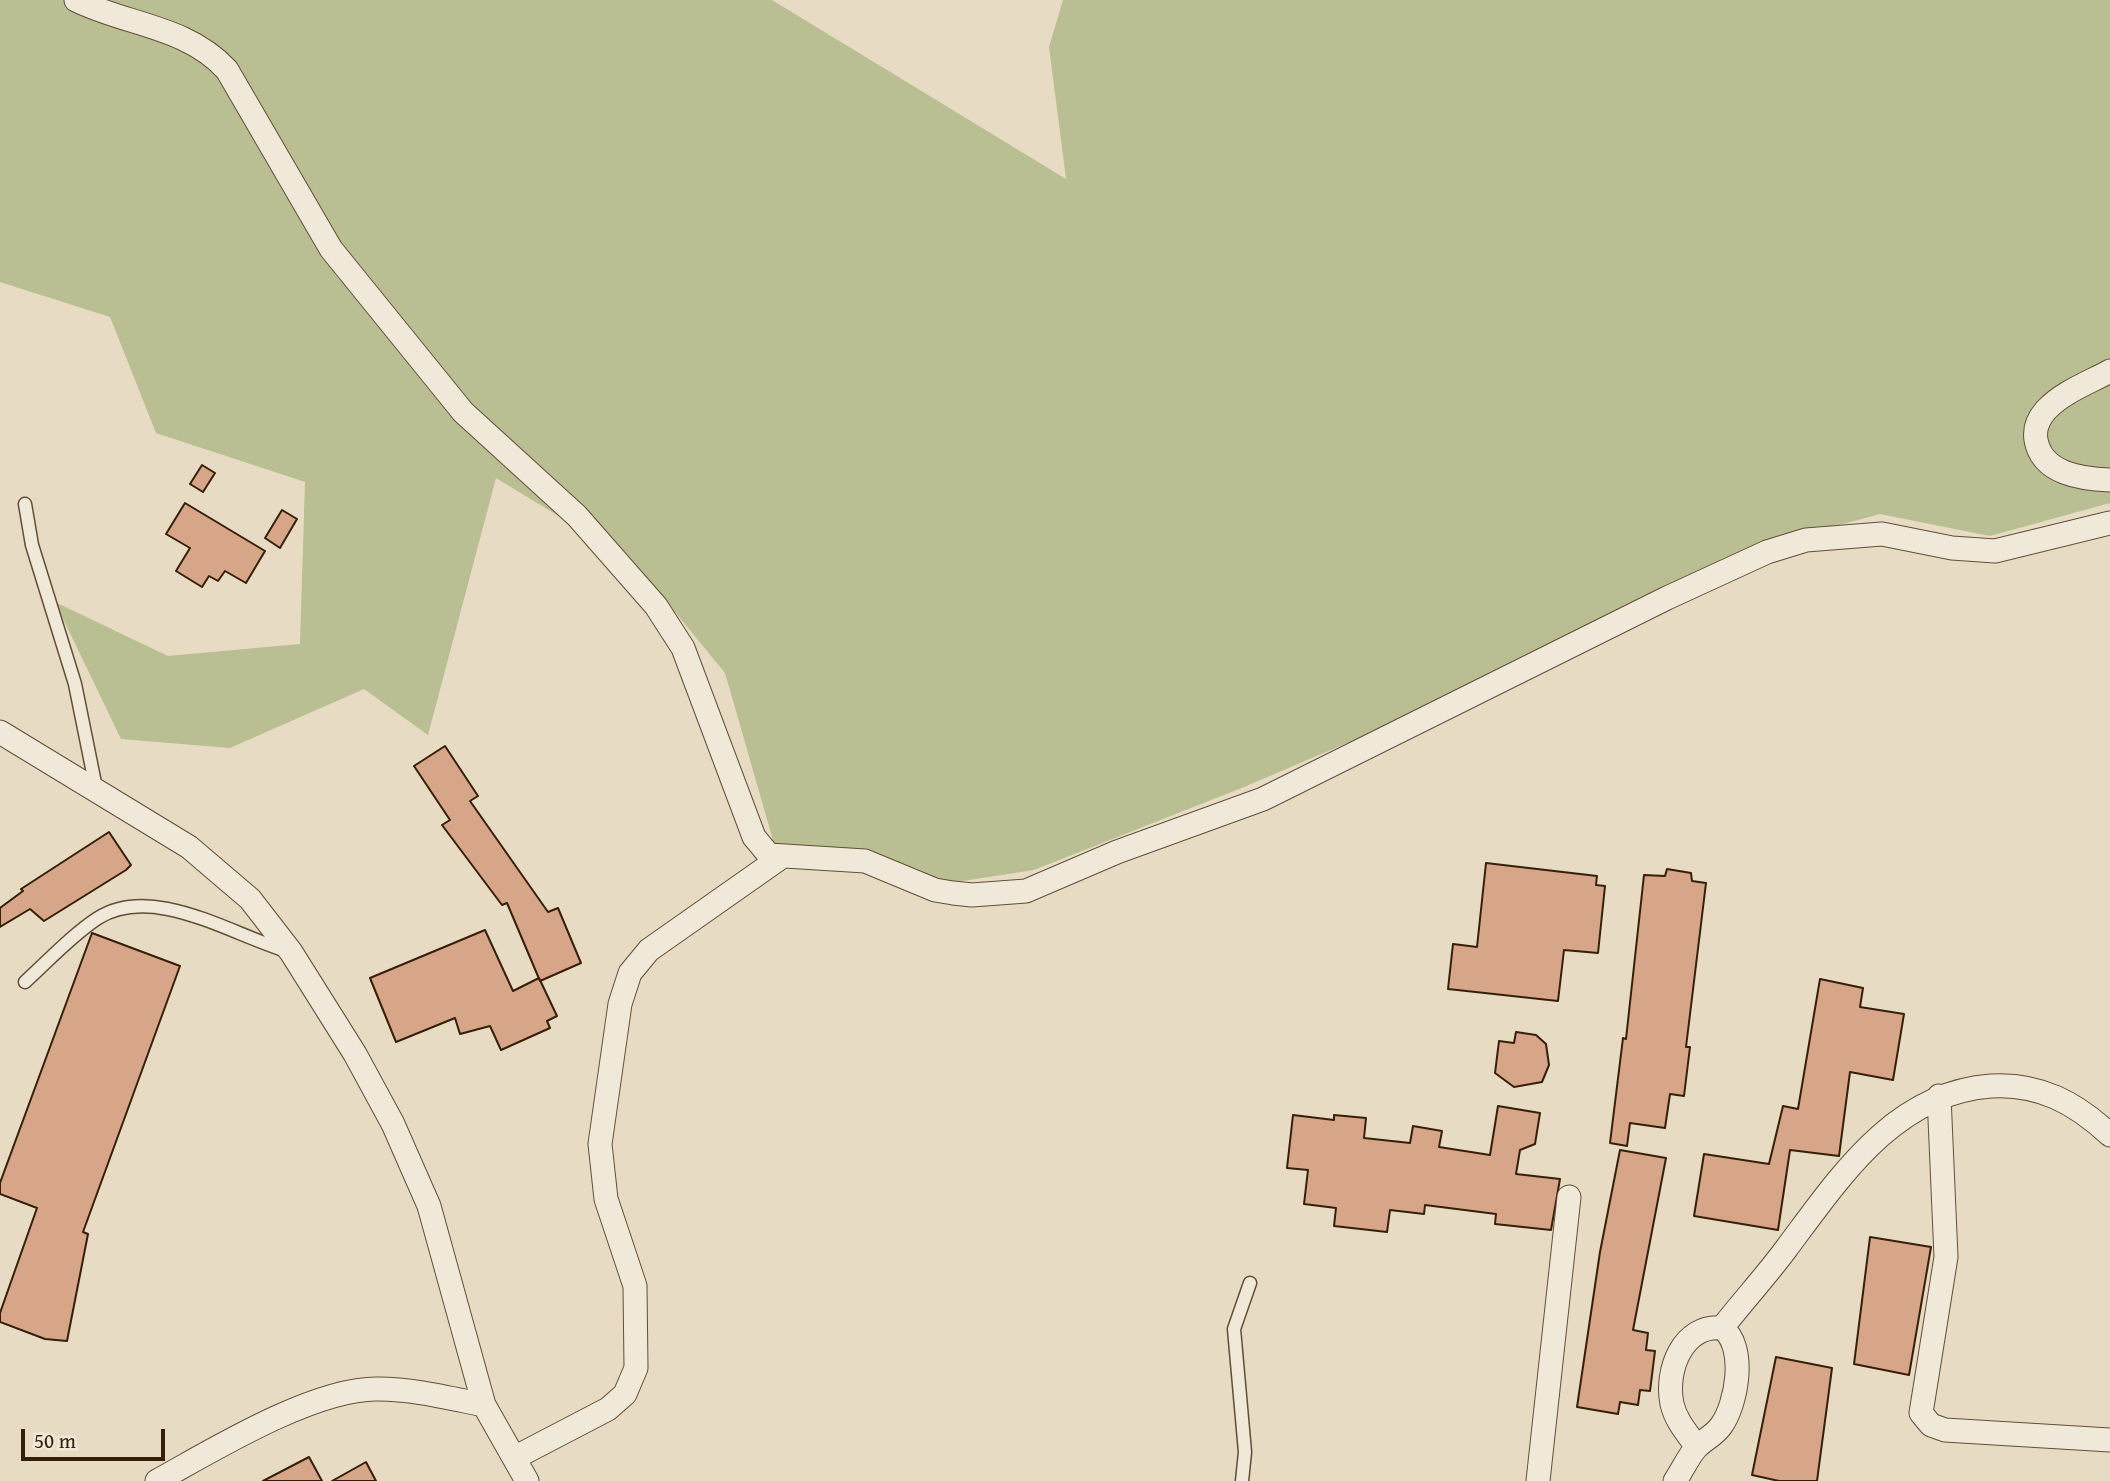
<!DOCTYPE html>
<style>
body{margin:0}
#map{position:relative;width:2110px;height:1481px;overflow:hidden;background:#e8dbc3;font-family:"Gentium Book Plus",serif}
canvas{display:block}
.scale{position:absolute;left:21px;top:1429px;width:144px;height:32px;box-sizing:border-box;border:4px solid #361f09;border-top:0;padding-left:9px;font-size:21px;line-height:24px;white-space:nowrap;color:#361f09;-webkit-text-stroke:5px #f0e8d8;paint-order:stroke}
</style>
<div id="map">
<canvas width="2110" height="1481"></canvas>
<div class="scale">50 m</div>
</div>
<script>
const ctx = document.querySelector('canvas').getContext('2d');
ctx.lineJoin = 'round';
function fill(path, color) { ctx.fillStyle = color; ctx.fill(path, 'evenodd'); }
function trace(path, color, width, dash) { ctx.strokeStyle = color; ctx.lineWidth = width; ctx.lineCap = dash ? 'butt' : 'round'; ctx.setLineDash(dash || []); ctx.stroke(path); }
const green = new Path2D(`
 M0 0H772L1066 179 1049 47 1063 0H2110V503L1990 536 1880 514 1781 541 1469 691 1244 787 1034 870 943 884 775 847 725 673 634 562 496 478 428 735 364 689 230 748 121 739 55 602 168 656 300 644 305 482 156 433 110 317 0 282Z`);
const building = new Path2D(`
 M202 465 215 473 203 492 190 484Z
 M185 503 265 551 246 583 225 571 218 581 209 576 202 587 176 571 190 548 166 534Z
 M282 510 297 519 280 548 265 538Z
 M445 746 478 796 470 801 548 912 558 908 581 963 540 981 507 903 502 905 442 825 450 820 414 766Z
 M109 832 131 865 126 870 44 921 30 909 0 927V908L23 891 21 889Z
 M1486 863 1597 876 1596 885 1605 886 1598 953 1564 950 1558 1001 1448 989 1453 944 1477 947Z
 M1667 869 1691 873 1692 881 1706 883 1686 1047H1690L1684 1096 1670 1094 1665 1128 1630 1123 1627 1146 1610 1143 1623 1038 1626 1039 1644 875 1665 876Z
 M485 930 513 991 539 978 557 1016 547 1021 550 1028 501 1050 490 1026 460 1034 455 1018 396 1042 370 978Z
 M92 933 180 966 83 1232 88 1234 67 1341 45 1339 0 1322V1313L37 1208 0 1194V1183Z
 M1820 979 1863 988 1860 1007 1904 1014 1893 1080 1850 1072 1839 1156 1790 1150 1778 1230 1694 1216 1704 1154 1769 1164 1783 1106 1798 1109Z
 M1516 1032 1536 1035 1546 1044 1549 1065 1542 1082 1514 1087 1495 1073 1499 1041 1514 1043Z
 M1498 1106 1540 1113 1535 1144 1520 1150 1516 1174 1560 1179 1551 1230 1495 1224 1496 1214 1425 1205 1424 1214 1390 1210 1387 1232 1334 1226 1336 1208 1304 1204 1308 1170 1287 1168 1293 1115 1334 1120V1115L1366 1118 1364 1138 1410 1143 1413 1126 1442 1131 1439 1147 1490 1155Z
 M1620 1150 1666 1158 1633 1330 1648 1333 1646 1350 1655 1351 1650 1391 1640 1390 1638 1405 1620 1402 1618 1414 1577 1407 1600 1252Z
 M1870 1237 1931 1247 1909 1375 1854 1364Z
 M1776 1357 1832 1368 1817 1481H1779L1752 1475Z
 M309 1457 322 1481H263Z
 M366 1462 376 1481H332Z`);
const lane = new Path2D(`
 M25 504 32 545 75 684 96 788
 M25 982C48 961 72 935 98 918 153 883 232 935 287 951
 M1242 1481 1245 1452 1234 1329 1250 1283`);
const street = new Path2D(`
 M76 0C126 25 187 26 227 70L331 249 463 412 577 516 656 606 683 648 754 837 769 855 865 861 935 890 953 893 972 895 1026 891 1117 852 1263 799 1667 598 1767 552 1806 540 1882 534 1952 548 1995 551 2110 523
 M2110 371C2088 383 2063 392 2046 410 2038 419 2034 428 2036 440 2042 474 2082 479 2110 480
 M0 732 189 847 250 899 291 952 355 1054 393 1124 429 1206 484 1405 527 1481
 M1939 1096 1946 1257 1921 1413 1931 1425 1945 1430 2110 1440
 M1722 1328C1743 1301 1766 1276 1786 1249 1840 1177 1894 1093 1991 1086 2039 1083 2076 1103 2110 1135
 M514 1458 608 1409 625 1394 636 1368 635 1286 606 1199 600 1144 620 1004 630 973 649 950 780 858
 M157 1481C213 1450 314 1388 378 1389 414 1389 449 1398 484 1405
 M1538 1481 1569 1197
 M1675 1481C1682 1471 1688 1457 1696 1448 1703 1440 1714 1436 1721 1426 1737 1404 1747 1346 1722 1328 1683 1324 1665 1370 1672 1404 1676 1421 1687 1433 1697 1447`);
fill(green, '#b9bf92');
fill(building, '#d7a688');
trace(building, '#361f09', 2);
trace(lane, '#624e38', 15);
trace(street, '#624e38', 25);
trace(lane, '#f0e8d8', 12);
trace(street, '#f0e8d8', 23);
</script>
